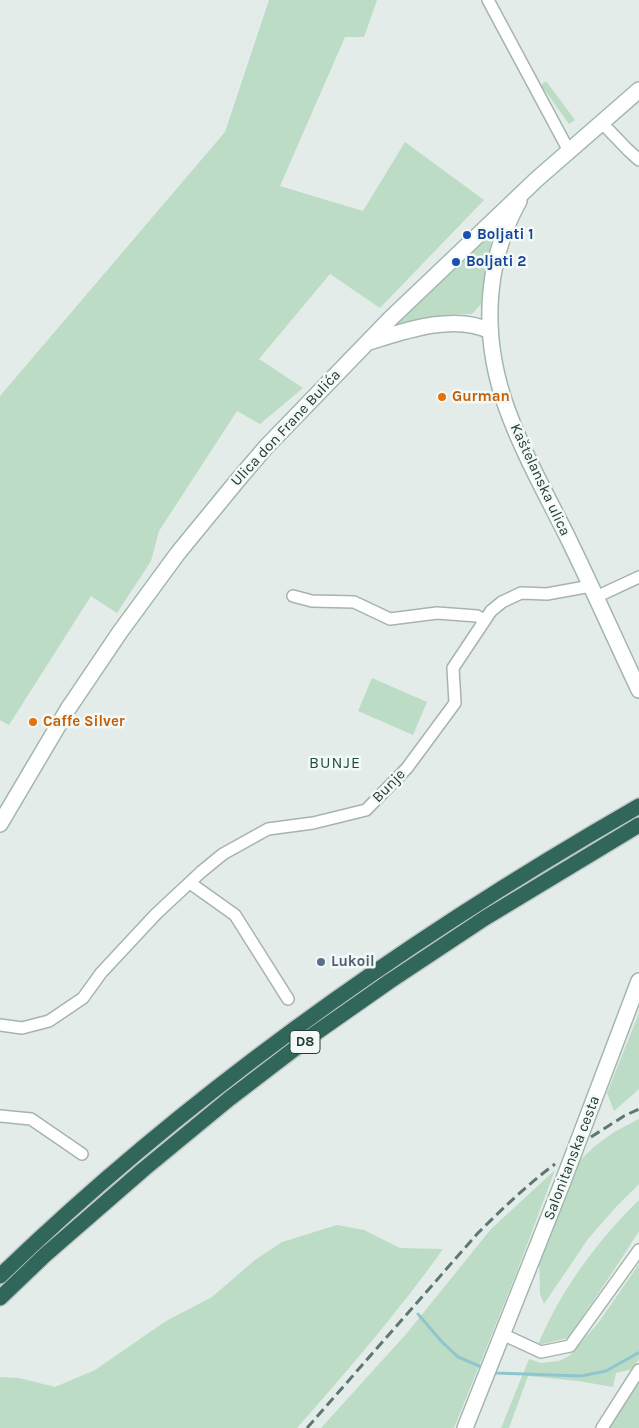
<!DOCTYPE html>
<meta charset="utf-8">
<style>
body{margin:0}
canvas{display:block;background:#e3ece8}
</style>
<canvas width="639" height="1428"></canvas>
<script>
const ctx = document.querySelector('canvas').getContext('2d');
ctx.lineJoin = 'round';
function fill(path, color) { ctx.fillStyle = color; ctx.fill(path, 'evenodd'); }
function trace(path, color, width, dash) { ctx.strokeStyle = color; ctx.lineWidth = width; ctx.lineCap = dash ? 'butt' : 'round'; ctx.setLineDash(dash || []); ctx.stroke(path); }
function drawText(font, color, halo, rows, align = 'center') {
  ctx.font = font + ' Karla,sans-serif'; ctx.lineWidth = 5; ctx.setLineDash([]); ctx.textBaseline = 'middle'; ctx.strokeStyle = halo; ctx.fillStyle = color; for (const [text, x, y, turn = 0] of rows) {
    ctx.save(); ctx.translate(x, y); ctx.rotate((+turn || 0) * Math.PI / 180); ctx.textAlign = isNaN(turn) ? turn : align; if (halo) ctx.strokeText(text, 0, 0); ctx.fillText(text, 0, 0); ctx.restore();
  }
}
const green = new Path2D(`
 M269 0H377L364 37H345L280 186 363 211 405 142 484 200 380 308 330 274 259 359 303 388 260 424 237 411 159 531 151 561 117 613 91 596 9 725 0 720V396L225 132Z
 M546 81 575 120 569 124 541 85Z
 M493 233 484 282 483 302 472 314 442 315 395 326Z
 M372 678 427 702 413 735 358 711Z
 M639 1013V1089L614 1111 607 1093Z
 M639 1119V1184L615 1208 588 1239 544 1304 540 1294 539 1254 578 1162 595 1146 614 1132Z
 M555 1170 516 1274 454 1428H321L407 1333 491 1229Z
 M639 1200V1231L614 1270 568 1338 538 1345C560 1291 597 1241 639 1200Z
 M337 1225 364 1230 400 1248 443 1249C398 1312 348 1370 297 1428H0V1377L19 1378 55 1387 95 1370 166 1321 212 1297 255 1260 282 1242Z
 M639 1264V1359L633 1369 616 1373 613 1387 578 1381 528 1376 509 1428H501L529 1359 541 1363 559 1361 569 1356 599 1322Z
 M639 1376V1428H607Z`);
const stream = new Path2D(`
 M418 1314 442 1342 458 1357 484 1368
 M492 1371 496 1373 581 1376 606 1371 638 1353`);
const street = new Path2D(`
 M488 0 569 151
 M601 122 628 150 639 160
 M293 596 312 601 354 602 390 619 437 613 477 616 484 620
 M596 597 639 577
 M190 883 235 915 288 999
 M0 1025 22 1028 49 1021 83 998 101 973 156 914 201 872 223 854 268 829 313 823 366 810 407 768 455 703 453 668 491 611 502 602 521 593 547 594 591 586
 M0 1116 31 1119 82 1154
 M502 1334 541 1352 570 1346 639 1250
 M602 1428 639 1370`);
const secondary = new Path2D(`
 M519 201C483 266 482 340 507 409 523 453 546 494 567 536 592 587 615 639 639 690
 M369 342C404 331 455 313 490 331
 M0 824 68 709 120 632 178 553 237 481 266 447 390 319 537 179 639 90
 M465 1428 562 1184 639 981`);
const highway = new Path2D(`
 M0 1276C191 1091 409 938 639 806
 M0 1298 45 1255 144 1169 229 1099 310 1037 390 981 485 918 639 825`);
const rail = new Path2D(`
 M591 1137 624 1116 639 1109
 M307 1428 478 1233C503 1208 527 1185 555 1164`);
const markers = [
 [467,235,5,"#1a4fb4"],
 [456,262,5,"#1a4fb4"],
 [442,397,5,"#e8710a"],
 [33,722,5,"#e8710a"],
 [321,962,5,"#5c6f8a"]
];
const shields = [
 [305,1042,30]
];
const shieldNames = [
 ["D8",305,1042]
];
const transitNames = [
 ["Boljati 1",477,235],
 ["Boljati 2",466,262]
];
const foodNames = [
 ["Gurman",452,397],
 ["Caffe Silver",43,722]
];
const streetNames = [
 ["Ulica don Frane Bulića",286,428,-47],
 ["Kaštelanska ulica",540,480,65],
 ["Bunje",389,786,-46],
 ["Salonitanska cesta",572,1158,-69]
];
const serviceNames = [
 ["Lukoil",331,962]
];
const neighbourhoodNames = [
 ["BUNJE",335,763]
];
fill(green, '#bddcc5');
trace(stream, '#8ec5ce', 3);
trace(street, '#a6b4af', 14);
trace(secondary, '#a2b7af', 18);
trace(highway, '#c1c8c6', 18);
trace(street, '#fff', 11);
trace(secondary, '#fff', 15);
trace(highway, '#31675b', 15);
trace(rail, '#5e7871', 3, [10, 5]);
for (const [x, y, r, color] of markers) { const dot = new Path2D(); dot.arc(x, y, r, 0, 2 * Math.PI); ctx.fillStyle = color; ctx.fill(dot); trace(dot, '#f3f9f6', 2); }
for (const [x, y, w] of shields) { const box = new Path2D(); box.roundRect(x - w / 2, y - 11.5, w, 23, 4); ctx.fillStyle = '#f3f9f6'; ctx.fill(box); trace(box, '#233c35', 1); }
drawText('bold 14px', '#233c35', null, shieldNames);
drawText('bold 15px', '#164399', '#f3f9f6', transitNames, 'left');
drawText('bold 15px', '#c56008', '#f3f9f6', foodNames, 'left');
drawText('15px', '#233c35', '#f3f9f6', streetNames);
drawText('bold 15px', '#4e5e75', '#f3f9f6', serviceNames, 'left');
ctx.letterSpacing = '1px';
drawText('16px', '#204e42', '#f3f9f6', neighbourhoodNames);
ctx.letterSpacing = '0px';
</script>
